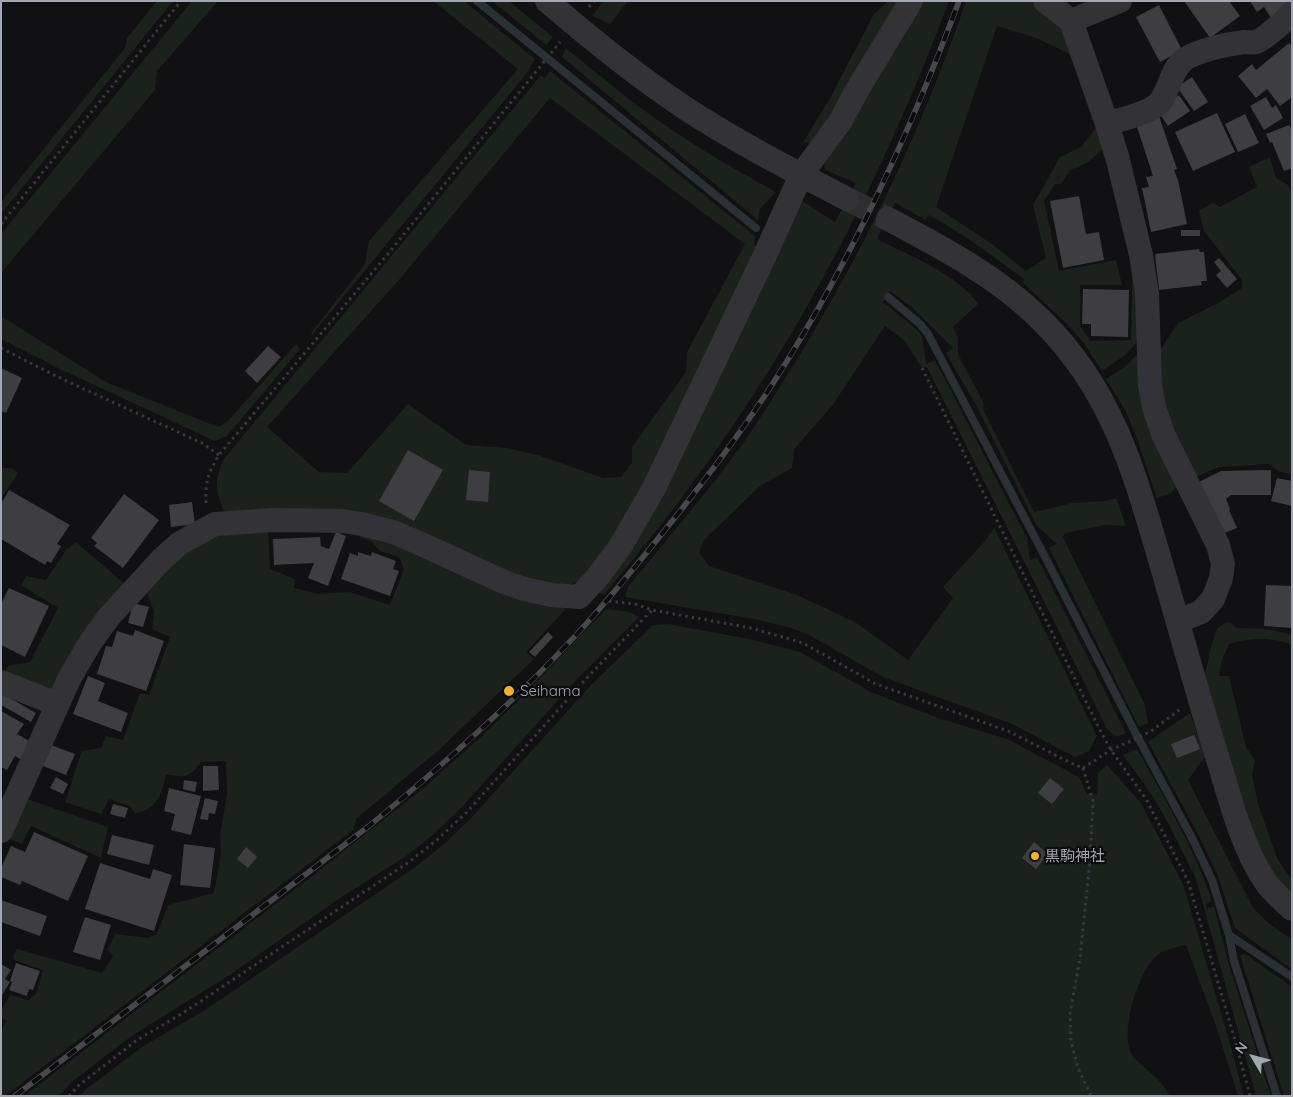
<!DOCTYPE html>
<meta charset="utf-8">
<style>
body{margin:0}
#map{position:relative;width:1293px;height:1097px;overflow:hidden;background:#111012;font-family:Quicksand,sans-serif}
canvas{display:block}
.frame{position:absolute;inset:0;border:2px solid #a2a7b3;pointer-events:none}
.north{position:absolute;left:1228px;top:1032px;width:50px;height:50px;-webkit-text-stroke:4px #0c0c0d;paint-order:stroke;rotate:307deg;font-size:14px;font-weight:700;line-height:20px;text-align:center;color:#a2a7b3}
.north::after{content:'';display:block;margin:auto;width:18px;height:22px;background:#a2a7b3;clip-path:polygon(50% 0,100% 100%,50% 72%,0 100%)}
</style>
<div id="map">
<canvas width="1293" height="1097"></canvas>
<div class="frame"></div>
<div class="north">N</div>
</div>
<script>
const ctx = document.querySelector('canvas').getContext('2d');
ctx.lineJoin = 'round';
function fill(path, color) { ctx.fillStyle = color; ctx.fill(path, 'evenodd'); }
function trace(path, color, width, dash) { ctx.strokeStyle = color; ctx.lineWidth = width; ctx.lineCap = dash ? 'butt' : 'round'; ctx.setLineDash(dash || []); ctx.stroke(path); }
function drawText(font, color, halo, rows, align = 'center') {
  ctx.font = font + ' Quicksand,"Noto Sans JP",sans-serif'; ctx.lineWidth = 4.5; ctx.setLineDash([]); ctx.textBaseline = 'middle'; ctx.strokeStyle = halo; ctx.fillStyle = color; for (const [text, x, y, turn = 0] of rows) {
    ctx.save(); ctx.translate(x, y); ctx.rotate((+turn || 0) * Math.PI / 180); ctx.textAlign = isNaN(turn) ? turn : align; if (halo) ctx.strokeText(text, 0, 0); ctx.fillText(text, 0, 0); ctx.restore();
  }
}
const green = new Path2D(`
 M157 1H173L1 214V202L125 48 127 38Z
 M192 1H218L157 71 155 90 1 273V234Z
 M433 1H464L535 59 530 66 531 68 312 335 311 333 365 264 369 241 518 69Z
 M492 1H509L553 37 546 45Z
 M604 1H628L610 24 592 16Z
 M888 1H904L850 88 810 144 807 142 802 144 830 98 874 14Z
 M918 1H949C885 172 802 334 694 481 666 520 635 557 605 594L591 592 802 201 835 222 856 183 825 170 824 159Z
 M966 1H1032L1064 26 1074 56 1036 38 997 26 936 207 992 244 1026 271 1046 258 1033 205 1060 157 1081 147 1098 125 1105 147 1087 163 1070 170 1061 184H1055L1044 201 1059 271 1116 260 1122 285H1080V326L1091 341 1131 340 1132 282 1136 280 1140 339 1124 356 1102 371 1083 342 1063 320 1023 283 1024 279C993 256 963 234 929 215L925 220 895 203 877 239C905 253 962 277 978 304L953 327 958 338V354L984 404 983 409 1034 512 1072 503 1105 501 1116 498 1126 526 1106 525 1065 533 1063 537 1144 703 1148 723 1139 727 1049 548 1057 544 1037 526 978 409 946 353 953 348 912 307 890 291 883 302 917 330 922 336 926 364 935 360 1027 538 1030 560 1037 557 1126 733 1117 737 1107 729C1048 608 987 488 927 367H921L905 341 885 326 832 406 794 449 792 468 760 486 704 540 699 552 709 566 797 595 855 622 908 660 953 598 943 587 984 542 994 528 1097 736 1089 751 1075 757 1012 724 883 677 809 635 788 627 754 619 625 597 628 587C667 539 708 492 744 442 764 413 782 383 801 353 868 242 924 124 966 1Z
 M566 48C598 74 631 102 665 125 701 150 738 171 776 192L760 209 758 220 562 57Z
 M550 71 755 236 754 245 759 251 615 543 581 580 569 585 531 581 440 541 225 514C216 492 213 481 224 459L541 75 545 78ZM550 98 745 244 687 352 686 372 632 447V463L621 477 603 478 541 456 508 448 466 445 408 404 347 473 319 472 267 427 398 281Z
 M1270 157 1276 178 1288 185 1292 194V474L1280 472 1269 464 1219 467 1195 477 1161 401 1158 353 1178 323 1220 302 1242 288V280L1204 231 1199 210 1213 203 1220 207 1257 187 1249 167Z
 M1 316 106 382 218 427 227 422 296 344 300 349 227 436 215 441 62 370 1 339Z
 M1141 350 1179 484 1171 493 1157 498 1137 438 1126 412 1106 379 1125 367Z
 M1 468H11L18 473 1 499Z
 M268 529 270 569 295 579 294 588 318 594 350 592 390 605 404 569 399 557 380 551 371 541 359 537 362 530 562 606 566 609 526 652 534 659 440 749 356 819 353 830 5 1096H1V1031L7 1021 1 1018V1010L10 995 28 1000 36 994 43 970 14 960 13 956 17 949 102 973 113 956 107 950 116 934 148 938 157 934 168 905 214 893 221 853 220 835 227 794 226 761 201 762C190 778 184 778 166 774 162 794 157 810 135 813L130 806 109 799 101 814 65 802C72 785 75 768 82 751L101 748 106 736 123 740 140 693 149 695 170 637 152 629 154 611 145 588 165 566 215 533Z
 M76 542 126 585 55 688 48 692 3 675 8 666 30 662 58 608 21 585 26 576 46 580 66 550Z
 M606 609 630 612 639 617 578 678 462 807 434 834 405 857 343 896 228 976 133 1035 73 1081 59 1096H24L315 874 427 785 483 735 520 699Z
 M1230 622 1237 628 1268 629 1292 635V646C1279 636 1244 638 1229 644L1222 660 1219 676H1229L1246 747 1255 760 1252 775 1258 804 1278 860 1292 880V896L1271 871 1258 847 1242 802 1205 676 1210 650 1217 629 1224 623Z
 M668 624 749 639 800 652 873 693 941 719 1007 739 1079 777 1087 794 1097 795 1098 773 1107 765 1141 803 1183 884 1229 1040 1244 1096H1238L1217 1029 1186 945C1178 947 1167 949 1160 953 1139 968 1120 1029 1131 1053 1136 1062 1146 1068 1153 1075 1160 1081 1165 1088 1170 1096H80L85 1090 142 1047 205 1010 414 868 444 844 472 817 591 685 653 625Z
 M1190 713 1205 757 1188 780 1252 906C1264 920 1276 930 1292 939V969L1235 928 1218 876 1198 834 1148 742Z
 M1137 749C1164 798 1194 847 1212 901L1206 904 1207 909 1214 906 1229 965 1271 1096H1256L1196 879 1168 823 1152 795 1123 755Z
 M27 799 108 827 101 858 31 826 22 844 7 838Z
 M1245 954 1292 987V1096H1284L1240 955Z`);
const stream = new Path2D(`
 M477 1 756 228
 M888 297 920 324 928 334 1043 553 1135 732 1192 838 1212 880 1229 935 1234 961 1277 1096
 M1229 935 1292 977`);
const building = new Path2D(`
 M1184 1H1229L1240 16 1210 38Z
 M1253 1H1289L1271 18 1264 7 1257 12 1251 3Z
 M1159 5 1182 50 1160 62 1136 17Z
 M1289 43 1292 47V97L1280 106 1267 89 1256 98 1238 76 1252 64 1256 70Z
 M1192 77 1208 102 1194 111 1177 87Z
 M1179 95 1190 111 1168 126 1157 110Z
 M1266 97 1272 108 1276 105 1283 118 1264 130 1250 106Z
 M1217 113 1235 152 1193 171 1175 132Z
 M1245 114 1259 143 1238 152 1225 124Z
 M1159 116 1177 169 1174 170 1178 180 1187 224 1151 232 1142 188 1149 187 1146 177 1153 176 1136 124Z
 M1289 125 1292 131V168L1284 171 1272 142 1270 143 1266 134Z
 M1079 196 1086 234 1099 232 1104 260 1063 268 1050 201Z
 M1181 230H1200V236H1181Z
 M1199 249 1200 252H1204L1207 281H1201L1202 285 1159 290 1155 254Z
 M1219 258 1237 279 1227 288 1216 275 1221 271 1214 262Z
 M1083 289 1129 290 1128 337 1091 336V324H1082Z
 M268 346 281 357 257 383 245 371Z
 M1 368 22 378 6 413 1 411Z
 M408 450 443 470 414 521 379 501Z
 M469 470 490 472 488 502 466 500Z
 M1271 470V495H1231L1226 499 1230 509 1229 510 1237 528 1222 534 1197 483 1221 471Z
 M1277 478 1292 481V506L1271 501Z
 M9 490 70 525 57 544 61 546 51 563 47 561 45 565 1 539V504Z
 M124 494 159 520 123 568 94 546 97 543 91 538Z
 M192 502 195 524 171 527 169 505Z
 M336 532 346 536 328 586 308 578 314 563 274 565 273 539 320 537 321 546 329 549Z
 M358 552 371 556 372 552 396 561 393 569 399 571 390 596 341 579 350 553 358 556Z
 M1266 585 1292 586V628L1264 626Z
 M9 588 49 606 25 657 1 645V604Z
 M133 603 149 607 143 627 128 623Z
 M135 630 164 641 146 691 97 674 106 646 112 647 117 631 133 636Z
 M548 632 553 637 535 657 529 652Z
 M88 676 105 683 98 701 128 713 121 732 73 714Z
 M1 693 36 713 31 722 1 705Z
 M1 711 24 724 17 734 33 743 23 761 15 756 7 770 1 767Z
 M1194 735 1200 749 1177 758 1171 744Z
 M51 745 75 754 66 775 43 766Z
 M203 766H218L219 790 203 791Z
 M56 777 68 784 63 794 50 788Z
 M1050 778 1064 789 1052 804 1038 793Z
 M184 780 197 782 195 792 183 789Z
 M169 788 201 796 191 835 171 830 175 814 164 811Z
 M205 798 218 801 215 814 209 813 208 820 200 819Z
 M113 804 128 808 125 818 110 814Z
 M34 832 88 856 68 901 22 881 20 885 1 877V868L11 846 25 852Z
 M112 835 154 845 149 865 107 854Z
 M1034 842 1048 854 1036 869 1022 858Z
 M184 844 215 848 210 888 180 885Z
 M246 847 257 857 248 868 237 859Z
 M100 863 150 879 153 869 172 875 154 931 85 909Z
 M1 900 47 916 40 936 1 922Z
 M85 917 111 925 100 960 73 952Z
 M16 963 40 971 33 990 29 989 27 996 9 990 12 982 10 981Z
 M1 964 11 970 5 979 10 982 1 997Z`);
const minorTunnel = new Path2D(`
 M847 199 888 219`);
const path = new Path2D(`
 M589 7 594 1
 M1 224 181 1
 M1 348 58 377 202 443 219 455
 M922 368 1101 732 1111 750 1146 799 1188 881 1235 1040 1250 1096
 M206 503C205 481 208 474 219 455L387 255 560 42
 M609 601 635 604 652 610 751 628 803 643 876 684 1008 731 1071 763 1083 768
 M1083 768 1093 801 1090 861 1080 958 1070 1014 1071 1041 1078 1068 1091 1096
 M1083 768 1111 750 1150 732 1179 710
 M69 1096 78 1086 137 1040 183 1013 409 862 438 839 467 812 584 681 652 610`);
const minor = new Path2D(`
 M547 1C591 39 637 76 685 108 737 142 792 170 847 199
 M1045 1 1071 21 1107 124 1118 160 1141 255 1147 294 1150 385 1154 407 1163 434 1218 545 1223 564 1221 578 1213 599 1201 612 1178 621
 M1071 21 1120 1
 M1107 124C1121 119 1151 113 1160 102 1170 89 1171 69 1185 59 1199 50 1228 44 1244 42 1248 42 1253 43 1256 42 1266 38 1285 21 1292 12
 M888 219C943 248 1000 278 1044 323 1112 391 1134 471 1160 560 1179 625 1196 689 1216 753 1229 794 1240 842 1263 878 1270 890 1282 900 1292 909
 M1 682 57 704
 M1 831 69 679 90 643 108 618 161 560 180 543 215 524 275 520 342 521 362 524 393 532 419 543 504 582 524 589 552 595 579 597 596 579 620 547 654 488 765 255 801 175 840 122 856 92 911 1`);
const rail = new Path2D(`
 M15 1096 369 826C442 766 513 703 577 634 612 596 645 555 677 515 708 476 738 436 766 394 846 272 908 138 959 1`);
const markers = [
 [509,691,6,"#f0b22b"],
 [1035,856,5,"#f0b22b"]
];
const poiNames = [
 ["Seihama",520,691],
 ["黒駒神社",1045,856]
];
fill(green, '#1b221c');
trace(stream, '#293137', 8);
fill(building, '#3d3d42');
trace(minorTunnel, '#2e2e32', 24, [24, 12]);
trace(path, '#38393e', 3, [2.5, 4]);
trace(minor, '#323237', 24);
trace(rail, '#47484e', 5.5);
trace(rail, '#0c0c0d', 4, [11]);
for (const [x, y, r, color] of markers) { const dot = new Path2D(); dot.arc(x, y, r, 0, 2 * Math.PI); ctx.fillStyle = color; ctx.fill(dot); trace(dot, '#0c0c0d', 2); }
drawText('15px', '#a2a7b3', '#0c0c0d', poiNames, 'left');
</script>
